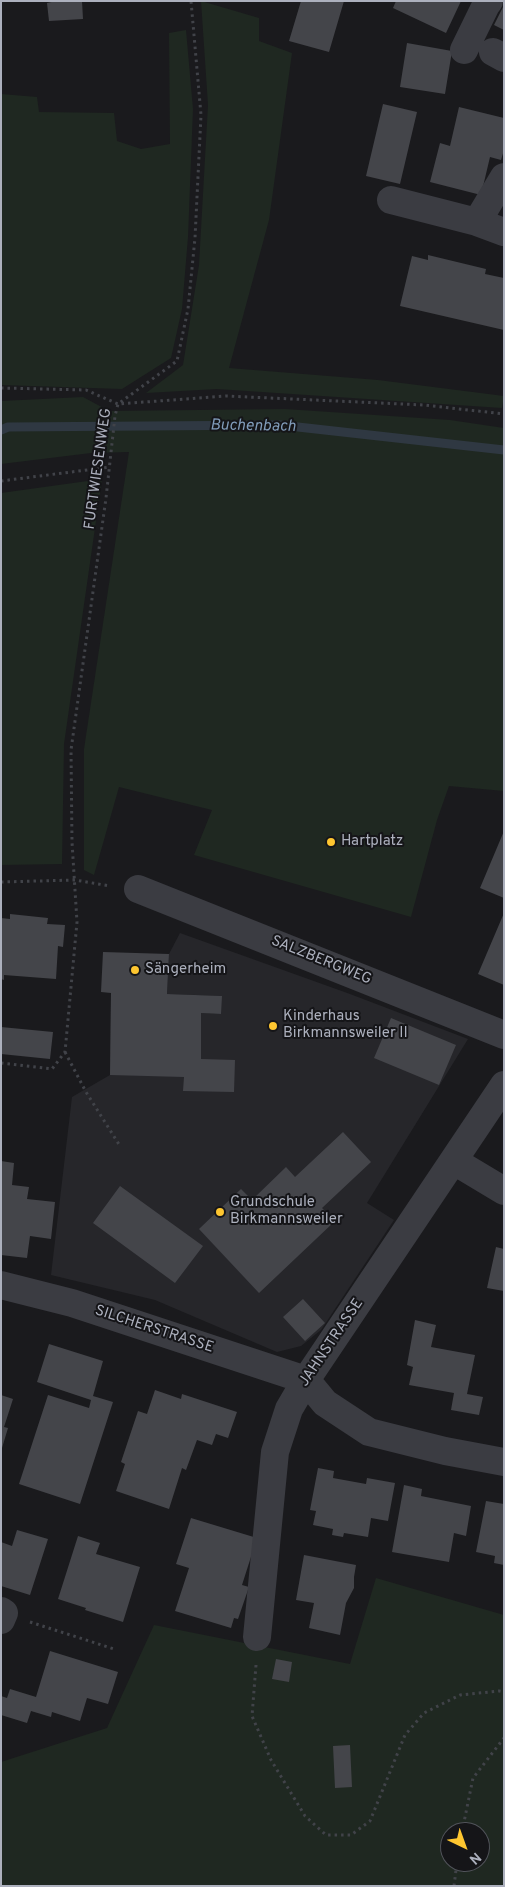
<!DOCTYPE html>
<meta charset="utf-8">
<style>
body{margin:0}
#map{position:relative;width:505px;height:1887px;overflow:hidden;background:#1a1a1d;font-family:Overpass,sans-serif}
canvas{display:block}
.frame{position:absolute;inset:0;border:2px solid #acb0bd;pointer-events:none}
.north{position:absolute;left:440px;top:1822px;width:50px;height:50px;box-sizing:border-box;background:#151518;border:1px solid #51535a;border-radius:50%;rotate:138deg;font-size:14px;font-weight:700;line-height:20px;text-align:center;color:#acb0bd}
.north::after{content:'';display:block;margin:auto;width:18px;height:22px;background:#fec630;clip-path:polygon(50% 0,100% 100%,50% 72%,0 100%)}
</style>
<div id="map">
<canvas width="505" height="1887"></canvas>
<div class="frame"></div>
<div class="north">N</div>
</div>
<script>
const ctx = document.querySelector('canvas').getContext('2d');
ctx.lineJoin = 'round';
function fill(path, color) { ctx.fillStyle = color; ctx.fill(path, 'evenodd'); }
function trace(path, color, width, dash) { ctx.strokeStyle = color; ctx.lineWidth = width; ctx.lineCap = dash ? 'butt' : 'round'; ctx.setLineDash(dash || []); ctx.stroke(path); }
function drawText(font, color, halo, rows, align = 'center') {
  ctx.font = font + ' Overpass,sans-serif'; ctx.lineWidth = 4; ctx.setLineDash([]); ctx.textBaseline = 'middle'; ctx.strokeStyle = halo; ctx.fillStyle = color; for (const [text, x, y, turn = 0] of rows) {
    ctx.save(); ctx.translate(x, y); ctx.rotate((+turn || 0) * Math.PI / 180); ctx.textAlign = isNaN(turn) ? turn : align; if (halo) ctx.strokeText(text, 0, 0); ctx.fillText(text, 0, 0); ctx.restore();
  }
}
const built = new Path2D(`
 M180 933 350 994 468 1039 367 1203 394 1220 321 1330 301 1346 277 1352 155 1300 51 1275 72 1097 110 1075 111 986 201 1005 202 1013 221 1014V996L167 994 169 954Z`);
const green = new Path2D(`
 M201 1 259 18V41L292 53 269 220 229 368 378 380 504 396 502 408 217 389 146 393 183 365 199 265 208 105Z
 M186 30 193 109 188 237 182 309 171 358 122 389 1 385V94L37 97 39 112 114 113 117 141 141 149 170 144 169 33Z
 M83 397 109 411 285 409 450 420 504 428V791L449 786 437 820 411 917 194 855 212 810 119 787 94 875 84 870V749L129 452 91 453 1 464V401Z
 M102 479 64 744 62 864 1 865V493Z
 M376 1578 504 1615V1886H1V1762L107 1728 154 1625 350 1664ZM450 1832H480V1862H450Z`);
const stream = new Path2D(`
 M1 430 8 427 280 425 504 450`);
const building = new Path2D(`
 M56 1H82L83 19 49 21 47 3Z
 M301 1H344L329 52 289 41Z
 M396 1H461L446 33 393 8Z
 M504 5V30L494 25Z
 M407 43 452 51 445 94 400 87Z
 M383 104 417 112 400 184 366 176Z
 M459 107 504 118V150L501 160 490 157 481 195 430 182 440 143 450 146Z
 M428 255 486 269 485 274 504 278V330L400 306 412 256 428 260Z
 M504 831V898L480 888Z
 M504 913V985L478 974Z
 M10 914 48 918 47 924 65 925 63 947 58 946 56 979 4 975V980L1 979V918L10 919Z
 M103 952 169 954 167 994 222 996 221 1014 201 1013V1059L235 1060 234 1092 183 1091 184 1077 110 1075 111 993 101 992Z
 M391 1018 456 1045 439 1085 374 1058Z
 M1 1027 53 1032 50 1059 1 1054Z
 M343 1132 371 1162 322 1208 335 1221 259 1293 199 1229 241 1189 252 1200 286 1167 295 1177Z
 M1 1161 14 1163 12 1185 29 1187 27 1199 55 1202 51 1239 30 1236 27 1258 1 1255Z
 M120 1186 203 1246 175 1283 93 1223Z
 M496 1247 504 1249V1291L487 1288Z
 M303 1299 325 1323 305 1341 283 1317Z
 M415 1320 436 1325 431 1347 475 1355 467 1394 483 1397 479 1415 451 1410 454 1393 409 1385 413 1367 407 1365Z
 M49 1344 103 1361 93 1396 113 1402 80 1504 19 1484 48 1395 89 1408 91 1400 37 1382Z
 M155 1390 181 1399 182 1394 237 1412 228 1438 216 1434 212 1445 197 1440 186 1470 182 1468 169 1509 116 1491 125 1464 121 1462 138 1411 147 1414Z
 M1 1395 13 1399 4 1427 8 1428 2 1448Z
 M318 1468 334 1471 333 1478 366 1484 367 1478 395 1483 388 1521 371 1518 368 1537 344 1533 343 1537 332 1535 333 1529 313 1525 316 1511 310 1510Z
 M404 1485 422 1489 421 1496 471 1506 466 1536 454 1533 449 1562 392 1552Z
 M486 1501 504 1504V1565L494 1563 495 1556 476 1552Z
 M191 1518 257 1538 242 1585 249 1587 238 1619 234 1618 231 1628 175 1611 189 1568 176 1564Z
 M17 1530 48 1539 30 1595 1 1586V1542L12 1546Z
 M78 1536 100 1543 96 1554 140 1567 123 1622 85 1610 86 1608 58 1599Z
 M304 1555 356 1565 354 1577V1588L346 1603 340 1635 309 1628 314 1603 296 1600Z
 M50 1651 118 1672 108 1704 87 1698 80 1721 52 1712 51 1717 31 1711 27 1723 1 1715V1696L7 1698 10 1689 36 1697Z
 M276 1659 292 1662 289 1682 272 1679Z
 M350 1745 352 1787 335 1788 333 1746Z`);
const path = new Path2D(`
 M1 388 86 390 118 404 226 396 424 405 504 414
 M1 481 110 467
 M1 882 75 880 110 886
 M65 1052 86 1092 120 1146
 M1 1063 52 1069 65 1052 77 922 72 842 71 750 106 498 115 416 118 404 177 361 188 309 195 238 201 115 191 1
 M30 1622 114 1649
 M256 1665 252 1716 271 1760 305 1816 326 1835H351L370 1821 405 1735 424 1713 460 1695 499 1691 504 1692
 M462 1832 473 1778 504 1738
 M454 1886 457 1862`);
const minor = new Path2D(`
 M464 50 486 5 489 1
 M493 52 504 58
 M391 200 477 222 504 232
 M477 222 504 177
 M138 889 504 1035
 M454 1161 504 1191
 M1 1285 72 1303 306 1380
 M306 1380 325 1403 369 1432 445 1451 504 1462
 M1 1611 4 1613 1 1620
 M257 1637 275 1452 289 1409 306 1380 504 1085`);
const markers = [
 [331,842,5,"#fec630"],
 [135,970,5,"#fec630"],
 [273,1026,5,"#fec630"],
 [220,1212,5,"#fec630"]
];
const streetNames = [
 ["FURTWIESENWEG",99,469,-82],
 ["SALZBERGWEG",321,961,22],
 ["SILCHERSTRASSE",154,1330,18],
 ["JAHNSTRASSE",332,1343,-56]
];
const poiNames = [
 ["Hartplatz",341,842],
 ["Sängerheim",145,970],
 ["Kinderhaus",283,1017],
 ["Birkmannsweiler II",283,1034],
 ["Grundschule",230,1203],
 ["Birkmannsweiler",230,1220]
];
const waterNames = [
 ["Buchenbach",253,427,1]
];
fill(built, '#26262a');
fill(green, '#1f2821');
trace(stream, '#2f3842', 9);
fill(building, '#44454a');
trace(path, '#414349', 3, [2.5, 4]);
trace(minor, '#3b3c42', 28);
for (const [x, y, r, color] of markers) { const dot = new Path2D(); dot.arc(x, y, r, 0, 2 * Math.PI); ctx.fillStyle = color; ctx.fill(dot); trace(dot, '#151518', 2); }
drawText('15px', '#acb0bd', '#151518', streetNames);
drawText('15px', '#acb0bd', '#151518', poiNames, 'left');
drawText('italic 16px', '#819cba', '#151518', waterNames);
</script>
